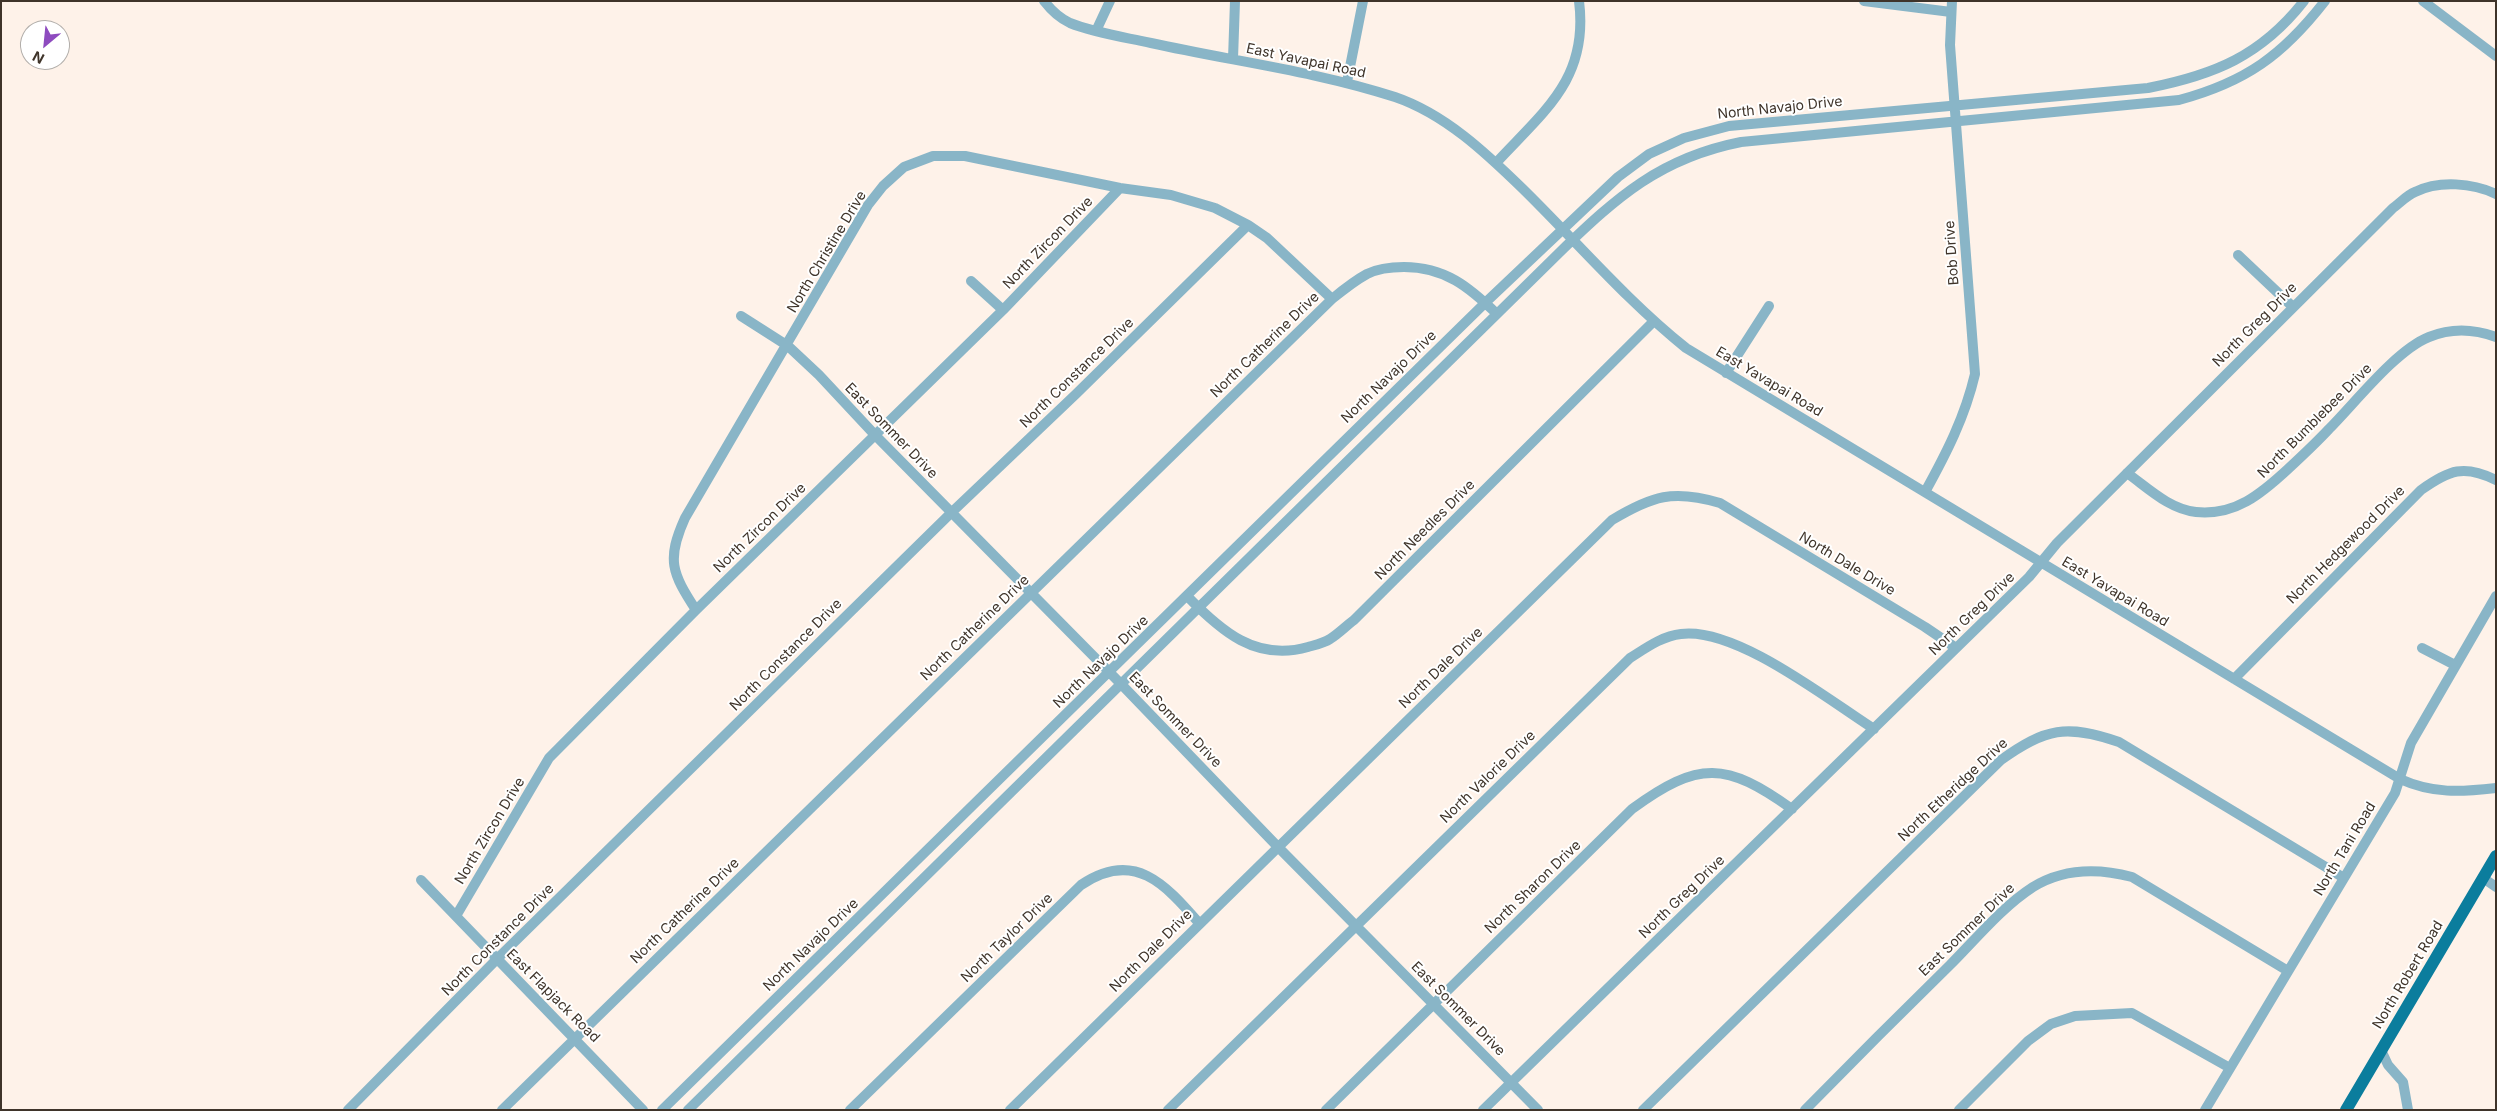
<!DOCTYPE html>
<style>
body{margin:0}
#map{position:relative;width:2497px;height:1111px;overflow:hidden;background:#fef2e9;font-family:Inter,sans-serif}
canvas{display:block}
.frame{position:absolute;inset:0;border:2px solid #3f342a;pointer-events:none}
.north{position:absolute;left:20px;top:20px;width:50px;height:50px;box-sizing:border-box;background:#fff;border:1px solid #b2aeaa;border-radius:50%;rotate:208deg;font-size:14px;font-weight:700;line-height:20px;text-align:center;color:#3f342a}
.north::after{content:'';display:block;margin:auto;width:18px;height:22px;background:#8e4bbf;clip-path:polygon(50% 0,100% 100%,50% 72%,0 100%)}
</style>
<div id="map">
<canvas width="2497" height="1111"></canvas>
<div class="frame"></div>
<div class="north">N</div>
</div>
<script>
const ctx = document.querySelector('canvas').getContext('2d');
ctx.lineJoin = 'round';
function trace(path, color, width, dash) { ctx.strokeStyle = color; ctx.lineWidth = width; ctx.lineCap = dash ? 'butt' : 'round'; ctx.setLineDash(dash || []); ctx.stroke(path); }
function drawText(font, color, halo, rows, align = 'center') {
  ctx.font = font + ' Inter,sans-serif'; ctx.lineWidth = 4; ctx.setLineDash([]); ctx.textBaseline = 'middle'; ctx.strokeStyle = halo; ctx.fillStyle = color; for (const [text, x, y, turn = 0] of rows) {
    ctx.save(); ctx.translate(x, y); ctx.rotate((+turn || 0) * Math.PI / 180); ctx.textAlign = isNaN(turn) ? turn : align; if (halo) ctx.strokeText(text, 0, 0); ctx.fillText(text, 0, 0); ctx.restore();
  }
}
const minor = new Path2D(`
 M1044 1C1051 10 1059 18 1070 23 1095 33 1124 37 1151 43 1232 61 1315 71 1395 97 1445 114 1486 153 1523 189 1577 242 1627 301 1686 348L2400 779C2433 794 2461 792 2496 788
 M1864 1 1951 12
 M2423 1 2496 56
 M1096 31 1110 1
 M1233 59 1235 1
 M1347 82 1363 1
 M1496 163C1544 111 1589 79 1579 1
 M2238 255 2293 307
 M971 281 1003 310
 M741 316 788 346 819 375 875 435 1121 684 1278 847 1538 1110
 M1726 373 1769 306
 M2127 473C2148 488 2169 509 2196 512 2235 516 2261 494 2288 469 2302 456 2316 443 2329 429 2355 403 2396 350 2429 337 2451 328 2474 329 2496 337
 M1925 492C1946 454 1965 417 1975 374L1950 45 1952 1
 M1187 596C1221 631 1256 662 1308 647 1315 645 1324 643 1330 639 1338 634 1346 626 1354 620L1653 322
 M696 610C672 573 666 560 685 518L868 205 883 186 904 167 933 156H965L1120 188 1171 195 1215 208 1248 225 1267 238 1332 299
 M2422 648 2455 665
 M2234 679 2421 490C2449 470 2464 464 2496 480
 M2483 878 2496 887
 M421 880 643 1110
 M456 916 549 758 696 610 1003 310 1120 188
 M2381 1050 2388 1065 2403 1082 2408 1110
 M348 1110 497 959 952 512 1076 394 1248 225
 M502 1110 1332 299C1343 290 1354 281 1367 274 1377 269 1392 267 1404 267 1445 267 1469 287 1497 314
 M662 1110 1485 303 1618 177 1649 154 1684 138 1729 126 2148 88C2214 75 2261 56 2304 1
 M688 1110 1560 252C1617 197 1660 158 1741 142L2179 100C2246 82 2283 55 2325 1
 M850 1110 1081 885C1134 849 1165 884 1199 923
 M1010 1110 1612 520C1652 496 1673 489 1720 503L1925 627 1956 648
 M1168 1110 1630 658C1646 648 1662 636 1681 634 1736 627 1827 699 1874 729
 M1326 1110 1632 809C1699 760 1726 762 1792 809
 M1483 1110 2029 577 2057 543 2393 208C2400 203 2407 195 2415 192 2439 180 2473 183 2496 194
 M1643 1110 2001 760C2045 728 2067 724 2119 742L2344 878
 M1805 1110C1853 1061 1901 1013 1950 965 1976 939 2002 907 2033 887 2064 868 2098 868 2132 877L2288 971
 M1959 1110 2028 1041 2051 1024 2075 1016 2132 1013 2230 1068
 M2205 1110 2395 793 2411 743 2496 596`);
const major = new Path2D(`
 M2346 1110 2496 856`);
const streetNames = [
 ["East Yavapai Road",1306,61,12],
 ["North Navajo Drive",1780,108,-6],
 ["North Zircon Drive",1048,243,-46],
 ["North Christine Drive",827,252,-59],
 ["Bob Drive",1952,253,-94],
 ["North Greg Drive",2255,325,-45],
 ["North Catherine Drive",1265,345,-44],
 ["North Constance Drive",1077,373,-44],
 ["North Navajo Drive",1389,377,-44],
 ["East Yavapai Road",1769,382,31],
 ["North Bumblebee Drive",2315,421,-45],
 ["East Sommer Drive",891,431,46],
 ["North Zircon Drive",760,528,-44],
 ["North Needles Drive",1425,530,-45],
 ["North Hedgewood Drive",2346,545,-45],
 ["North Dale Drive",1847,564,31],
 ["East Yavapai Road",2115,592,31],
 ["North Greg Drive",1972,614,-44],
 ["North Catherine Drive",975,628,-44],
 ["North Constance Drive",786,655,-45],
 ["North Navajo Drive",1101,662,-44],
 ["North Dale Drive",1441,668,-44],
 ["East Sommer Drive",1175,720,46],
 ["North Valorie Drive",1488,777,-44],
 ["North Etheridge Drive",1953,790,-43],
 ["North Zircon Drive",490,831,-59],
 ["North Tani Road",2345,849,-59],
 ["North Sharon Drive",1533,887,-44],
 ["North Greg Drive",1682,897,-44],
 ["North Catherine Drive",685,911,-44],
 ["East Sommer Drive",1967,930,-44],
 ["North Taylor Drive",1007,938,-44],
 ["North Constance Drive",498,940,-45],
 ["North Navajo Drive",811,945,-44],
 ["North Dale Drive",1151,951,-45],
 ["North Robert Road",2408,975,-59],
 ["East Flapjack Road",553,996,45],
 ["East Sommer Drive",1458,1009,45]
];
trace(minor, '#89b5c7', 10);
trace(major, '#0b7d9d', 12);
drawText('14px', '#3f342a', '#fff', streetNames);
</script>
